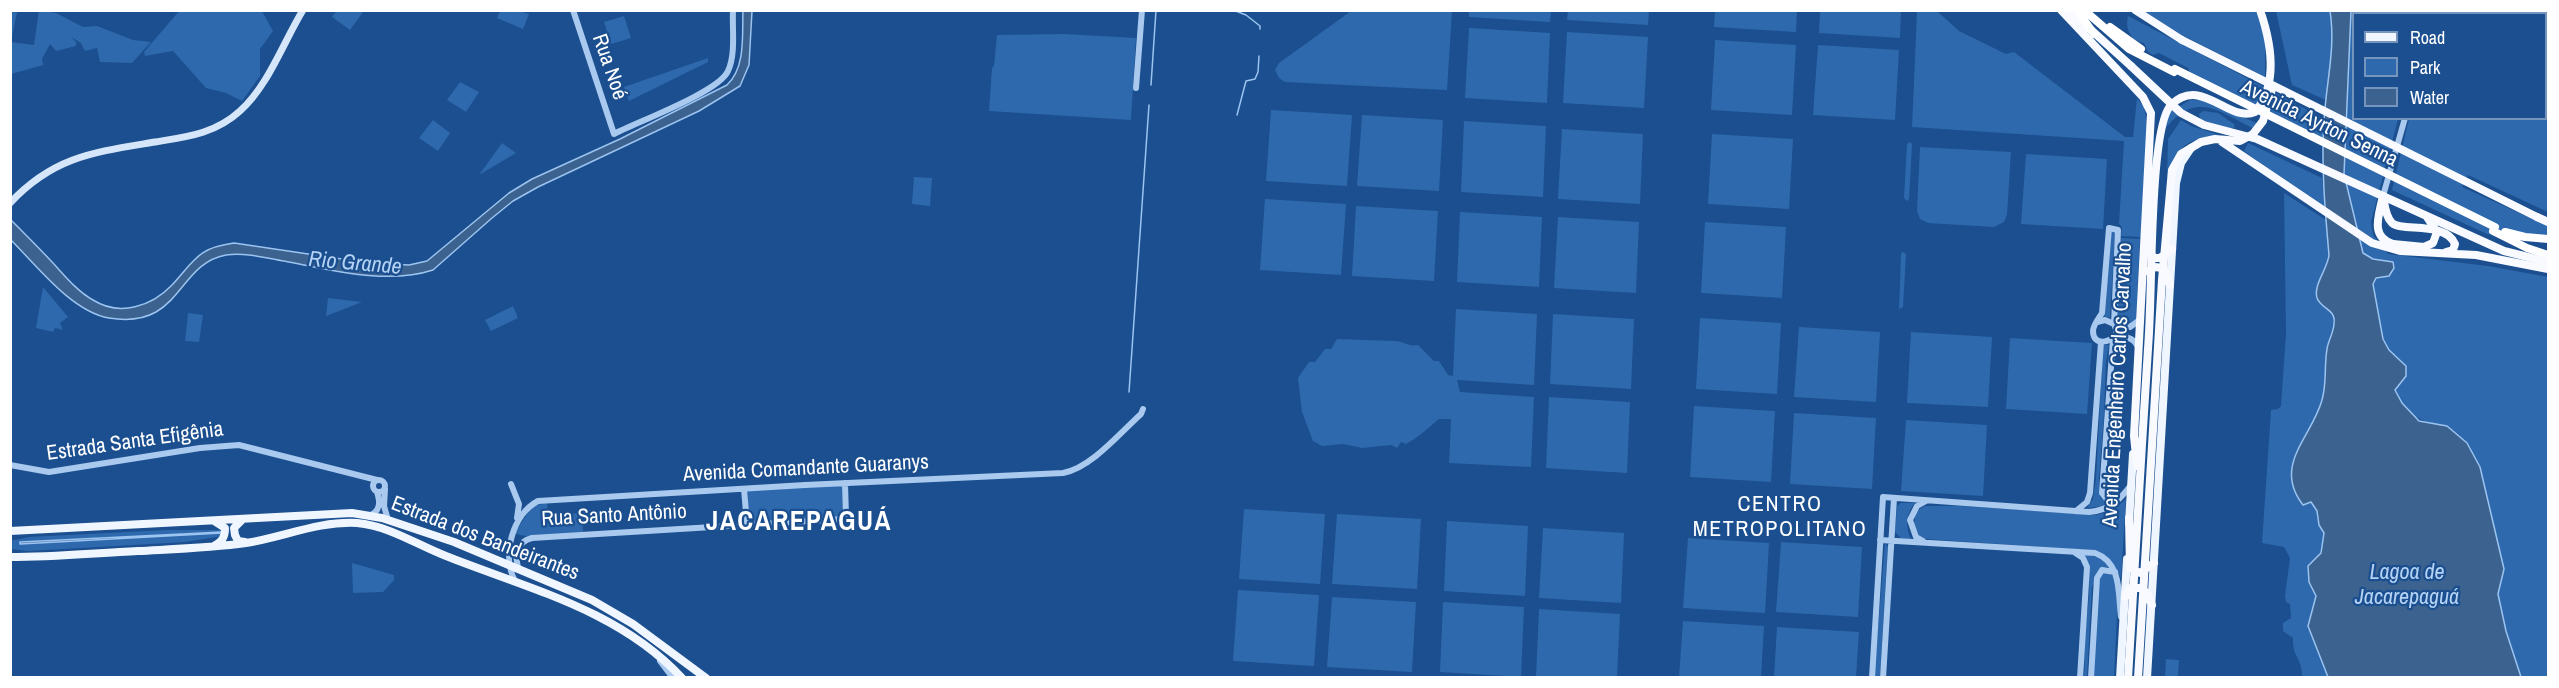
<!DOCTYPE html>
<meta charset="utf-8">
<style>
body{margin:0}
#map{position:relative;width:2559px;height:688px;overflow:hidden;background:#1b4f8f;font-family:"Archivo Narrow",sans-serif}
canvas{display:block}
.frame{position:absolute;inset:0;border:12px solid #fff;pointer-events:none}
.legend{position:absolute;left:2352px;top:12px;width:195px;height:108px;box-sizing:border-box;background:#1b4f8f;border:2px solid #7695bc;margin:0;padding:8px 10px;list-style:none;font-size:18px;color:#fff}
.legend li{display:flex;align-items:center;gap:12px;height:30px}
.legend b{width:30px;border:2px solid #7695bc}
</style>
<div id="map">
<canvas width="2559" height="688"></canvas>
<div class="frame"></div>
<ul class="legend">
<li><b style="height:8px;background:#f0f6ff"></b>Road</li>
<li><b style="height:16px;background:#2e69ad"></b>Park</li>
<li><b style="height:16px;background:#3c6290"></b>Water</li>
</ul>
</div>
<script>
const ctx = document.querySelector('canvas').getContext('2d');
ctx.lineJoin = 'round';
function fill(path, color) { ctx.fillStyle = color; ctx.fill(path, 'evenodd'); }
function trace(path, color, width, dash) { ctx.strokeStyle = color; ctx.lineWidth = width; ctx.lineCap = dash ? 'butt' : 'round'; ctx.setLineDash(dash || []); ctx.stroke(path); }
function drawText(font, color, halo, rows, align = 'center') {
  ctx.font = font + ' "Archivo Narrow",sans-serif'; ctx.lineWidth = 4.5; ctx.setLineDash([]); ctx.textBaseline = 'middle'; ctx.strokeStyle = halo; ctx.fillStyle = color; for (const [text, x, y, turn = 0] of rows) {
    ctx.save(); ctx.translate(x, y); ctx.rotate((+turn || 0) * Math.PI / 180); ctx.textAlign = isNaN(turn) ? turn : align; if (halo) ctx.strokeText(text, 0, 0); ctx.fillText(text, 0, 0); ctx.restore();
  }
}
const green = new Path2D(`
 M39 10 56 13 83 27 97 26 133 40 151 42 132 63 100 62 97 48 85 51 81 43 71 37 76 42V46L56 51 50 44 42 59 43 65 11 74V11L17 12 11 42 34 45Z
 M180 10 262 11 273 31 260 49V76L242 101 226 93 206 88 173 51 145 56 144 52Z
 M337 10 361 11 363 12 350 30 332 17Z
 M500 11H520L529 14 523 29 497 18Z
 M1351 11H1452L1447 90 1285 82 1279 78 1275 70 1279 63Z
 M1469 11H1551L1550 22 1469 17Z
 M1568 11H1649L1648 25 1567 20Z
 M1715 11H1797L1796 32 1714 27Z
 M1820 11H1901L1900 38 1819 33Z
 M1917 11H1937L1959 31 2006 54 2014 52 2125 137H2133L2137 98 2144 107 2147 123 2141 237 2121 236 2122 227 2119 224 2124 141 1912 127Z
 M2142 11H2256L2265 36V77L2182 35Z
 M2276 11H2548V28L2546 29V14H2354V118L2398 119 2371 222 2373 235 2388 254 2488 266 2548 277V677H2521L2506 631 2498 594 2504 569 2447 426C2418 421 2409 418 2395 390L2406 376V366L2389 350 2383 339 2373 284 2375 278 2389 276 2393 262 2373 259 2363 253 2344 174 2346 109 2292 85Z
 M624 16 631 38 611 44 604 22Z
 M2128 16 2264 87 2256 106 2190 73 2188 68 2159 53 2153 55 2148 52 2144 43C2130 41 2125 28 2128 16Z
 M1469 28 1550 33 1547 103 1465 98Z
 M1567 32 1648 37 1644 108 1563 103Z
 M1064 34 1136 38 1131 120 989 111 992 68 994 66 997 35Z
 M2548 39V212L2468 175 2462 187 2548 226V236L2529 238 2487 234 2392 190 2409 119 2546 118V40Z
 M1715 40 1796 45 1792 115 1711 110Z
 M1818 45 1899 50 1895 120 1813 115Z
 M708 58V62L629 101 624 87Z
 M460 82 479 92 466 112 447 100Z
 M2274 92 2324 119 2323 139 2269 114Z
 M2190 100H2203L2259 124 2254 129C2215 109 2194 90 2162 133L2167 114Z
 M1271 110 1352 115 1347 186 1266 181Z
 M2203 111 2218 113 2234 124 2235 127 2231 129 2200 120 2199 114Z
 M1362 115 1443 120 1439 191 1357 186Z
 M433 120 450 133 438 151 419 138Z
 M2181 120 2191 126 2219 135C2186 139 2173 148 2167 181L2168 139Z
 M1464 121 1546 126 1543 197 1461 192Z
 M1562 129 1643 134 1640 204 1558 199Z
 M1712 134 1793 139 1789 209 1708 204Z
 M1910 142 1912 144 1909 199 1907 201 1904 198 1907 144Z
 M502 143 516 153 479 175Z
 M2248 143 2322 178 2325 210 2244 151Z
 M1920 147 2011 152 2007 215 2004 222 1994 227 1928 223 1920 219 1917 211Z
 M2026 154 2107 159 2103 229 2021 224Z
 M914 177 932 178 930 206 912 204Z
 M2284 193 2326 220C2327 233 2331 249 2329 263 2325 285 2304 293 2332 311 2336 325 2330 333 2327 347 2323 365 2328 384 2322 402 2310 436 2274 468 2302 504L2310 502 2317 511 2319 525 2324 533 2321 553 2309 582 2316 596 2308 626 2328 677H2302C2303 659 2292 658 2293 638L2283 631V623L2291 618 2290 604 2286 602 2285 596 2290 558 2284 547 2262 543 2271 410 2278 409 2281 406 2286 333Z
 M1265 199 1346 204 1341 275 1260 270Z
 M1356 206 1438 211 1434 281 1352 276Z
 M1460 212 1542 217 1539 287 1457 282Z
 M1558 217 1639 222 1636 293 1554 288Z
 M1705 222 1786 227 1782 298 1701 293Z
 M2113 230 2115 233 2110 318 2104 316 2110 232Z
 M2121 238 2140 239 2136 319 2128 324 2119 322 2116 317Z
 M1903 252 1906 254 1903 307 1899 309 1901 254Z
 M43 287 68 317 60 323 63 330 55 328 53 332 36 328Z
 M328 298 362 302 326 316Z
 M513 306 518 318 491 331 485 320Z
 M1456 309 1537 314 1534 385 1457 380 1460 392 1534 397 1531 467 1449 463 1451 419H1439C1428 428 1419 437 1406 444L1401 442 1397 448 1391 445 1362 448 1343 444 1322 446 1313 441 1302 412 1298 378 1309 362H1315L1325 349H1331L1337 339C1356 340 1375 340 1395 341 1403 341 1409 347 1418 345L1434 361H1439L1448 375 1453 376Z
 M188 313 203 315 199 342 185 341Z
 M1553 314 1634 319 1631 389 1550 384Z
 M1700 318 1781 323 1777 394 1696 389Z
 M1799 327 1880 332 1876 402 1794 397Z
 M1911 332 1992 337 1988 407 1907 403Z
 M2010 338 2092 343 2087 414 2006 409Z
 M2103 345H2109L2106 361 2104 415 2099 478 2100 497 2109 505 2087 508 2093 499 2096 478Z
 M1549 397 1630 402 1627 473 1546 468Z
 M1694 406 1775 411 1771 482 1690 477Z
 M1794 413 1876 418 1872 489 1790 484Z
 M1906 420 1987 425 1983 496 1901 491Z
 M844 483 846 511 841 519 749 522 747 490Z
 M2126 499 2121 578 2113 564 2089 550 1925 539 1919 537 1914 524 1916 511 1925 506H1960L2096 515 2112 511Z
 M547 503 548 515 582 513 583 532C568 533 526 540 515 533L532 506Z
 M1901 503H1915C1906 513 1905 527 1911 539L1901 538 1895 532 1897 506Z
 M1244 509 1325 514 1320 584 1239 579Z
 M1337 514 1421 519 1417 589 1332 584Z
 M1447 521 1528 526 1525 596 1444 591Z
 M1543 528 1624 533 1621 603 1539 598Z
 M167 530H222L223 536 185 542 28 551 11 549 10 541 29 537Z
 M1688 538 1769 543 1765 613 1683 608Z
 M1781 542 1862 547 1858 617 1776 612Z
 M1885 543 1888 547 1880 677 1874 678Z
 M2084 554 2101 558 2109 567 2103 568 2092 587 2087 677 2084 678C2085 664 2084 652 2084 641 2086 623 2095 569 2084 554Z
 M352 563 394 575V580L383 592 353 593Z
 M2106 573 2113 575 2118 592 2114 677 2093 678 2099 579 2101 574Z
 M1238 590 1319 595 1314 666 1233 661Z
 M1332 597 1416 602 1412 672 1327 667Z
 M1443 602 1524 607 1521 677 1440 672Z
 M1539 609 1620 614 1617 677H1536Z
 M1683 621 1764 626 1761 677H1679Z
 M1777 627 1859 632 1856 677H1774Z
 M2166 659 2179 660 2178 677H2165Z`);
const water = new Path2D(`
 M743 11H752L749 65 740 86 699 111 538 187 513 201 492 218 433 270C387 285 331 270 284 261 266 258 245 252 226 255 176 264 182 330 109 318 72 312 36 265 11 240V220C25 234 39 248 53 263 65 276 77 291 93 300 120 317 152 306 172 285 195 260 197 248 234 243L369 263 409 265 427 261 509 193 532 179 620 139 727 85C746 67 742 35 743 11Z
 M2330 11H2351L2344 174 2363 253 2373 259 2393 262 2394 268 2389 276 2376 278 2373 284 2383 339 2389 350 2406 366V376L2395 390 2402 403 2419 421 2447 426 2467 443 2480 467 2504 569 2498 594 2506 631 2521 677H2328L2308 626 2316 596 2309 582 2308 566 2321 553 2324 533 2319 525 2317 511 2311 502 2303 505C2272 465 2312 437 2322 400 2327 383 2324 366 2327 349 2328 341 2334 332 2334 323 2336 309 2321 309 2317 298 2313 285 2328 268 2329 255 2325 210 2321 165 2324 121 2326 83 2336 48 2330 11Z
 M222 532V533L20 544V542Z`);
const stream = new Path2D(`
 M1233 10 1246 15 1260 26V29
 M1151 85 1156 10
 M1237 115 1246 81 1255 79 1258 72 1259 56
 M1129 392 1149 105`);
const tertiary = new Path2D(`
 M573 10 614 134C637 122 719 92 728 71 736 54 732 29 733 10
 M2546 34 2548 33
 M1136 88 1142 10
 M2383 196 2405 118
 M2097 322 2105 320 2114 324 2117 332C2112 343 2093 347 2093 331 2093 325 2099 318 2102 313L2109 228 2118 230 2114 324 2130 327 2141 319
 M10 465 49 472 200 448 239 445 377 480
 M373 486a6 6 0 1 1 12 0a6 6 0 1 1-12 0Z
 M511 484 519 504 517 518
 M385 489 384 506 388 520
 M744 489 747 524
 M2116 502 2108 501 2102 493 2113 339C2124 336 2133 336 2138 347
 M2076 511 2087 502 2090 493 2101 342
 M371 515C381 510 380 501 377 492
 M1880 540 2095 553C2122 563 2118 593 2121 617
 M1923 541 1916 537 1910 520 1917 506 1926 501
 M2074 552 2083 558 2087 567 2080 678
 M519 570C514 556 516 542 532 538L844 519 846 516 845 483
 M515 581C501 555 513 514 538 501L805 485 1063 473C1091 468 1120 433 1141 414L1143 409
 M660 661 673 678
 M1872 678 1883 497 2089 512C2110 510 2119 501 2131 485
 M1883 678 1894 498
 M2091 678 2097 578 2102 570 2115 572`);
const secondary = new Path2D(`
 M10 203C54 156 95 152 155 142 186 137 215 134 240 111 268 86 283 43 303 10`);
const primary = new Path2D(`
 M242 520 234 528 235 535 238 541 245 542
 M2129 523 2133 454
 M10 531 352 513 382 518 454 542 592 600 633 624 706 678
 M214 546C222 541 225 538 225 528L214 521
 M10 557C53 557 95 553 138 551 174 549 210 548 246 543 284 537 318 521 357 523 390 526 417 545 446 556 529 589 619 610 682 678
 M2120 678 2127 559
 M2147 678 2176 183 2181 163 2191 148`);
const trunk = new Path2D(`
 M2061 10 2143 97 2151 113 2134 436 2137 466
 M2069 10 2131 66
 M2135 10 2182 40
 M2222 142 2372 243 2400 251 2476 255 2548 269
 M2383 196C2385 205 2385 216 2392 223 2401 232 2446 221 2455 244L2453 250 2446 252
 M2382 200C2378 218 2371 237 2393 244
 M2537 217 2548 222
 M2149 253 2155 258H2160L2172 249
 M2148 271 2155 267 2162 268 2167 274 2170 285
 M2129 518 2130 568 2140 573 2154 563
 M2125 597 2130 588H2141L2146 592 2152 605
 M2128 678C2134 563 2142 448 2149 333 2151 294 2151 255 2153 215 2154 193 2157 119 2171 105 2201 75 2228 123 2255 112 2279 84 2271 42 2260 10
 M2138 678 2162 280 2172 170 2181 154 2201 142 2215 139 2240 141 2253 134 2263 121 2273 86`);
const motorway = new Path2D(`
 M2077 10 2094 34
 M2084 10 2129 49 2174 72
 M2110 27 2141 49
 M2493 231 2527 248 2548 255
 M2505 232 2525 237 2548 239`);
const trunkBridge = new Path2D(`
 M2182 40 2537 217
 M2131 66 2181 113 2204 125 2257 139 2504 251 2548 262
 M2393 244 2424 247 2433 243 2437 232 2427 217`);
const motorwayBridge = new Path2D(`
 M2175 69 2495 227`);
const streetNames = [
 ["Rua Noé",609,67,71],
 ["Avenida Ayrton Senna",2319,124,26],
 ["Avenida Engenheiro Carlos Carvalho",2118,385,-87],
 ["Estrada Santa Efigênia",135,442,-8],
 ["Avenida Comandante Guaranys",806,469,-3],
 ["Rua Santo Antônio",614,516,-3],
 ["Estrada dos Bandeirantes",485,539,21]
];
const waterNames = [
 ["Rio Grande",355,264,5],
 ["Lagoa de",2407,573],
 ["Jacarepaguá",2407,598]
];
const neighbourhoodNames = [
 ["CENTRO",1780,505],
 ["METROPOLITANO",1780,530]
];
const districtNames = [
 ["JACAREPAGUÁ",799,523]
];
fill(green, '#2e69ad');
fill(water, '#3c6290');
trace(water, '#9cc4f0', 1.5);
trace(stream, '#9cc4f0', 1.5);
trace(tertiary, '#a9c9ee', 6);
trace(secondary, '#d6e6fa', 7);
trace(primary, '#f0f6ff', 8);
trace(trunk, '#f8faff', 8);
trace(motorway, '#fff', 8);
trace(trunkBridge, '#f8faff', 8);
trace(motorwayBridge, '#fff', 8);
drawText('21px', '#fff', '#1b4f8f', streetNames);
drawText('italic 22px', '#b5d3f5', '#1b4f8f', waterNames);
ctx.letterSpacing = '1.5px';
drawText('22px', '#fff', '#1b4f8f', neighbourhoodNames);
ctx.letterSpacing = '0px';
ctx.letterSpacing = '1.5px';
drawText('bold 27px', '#fff', '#1b4f8f', districtNames);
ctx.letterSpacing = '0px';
</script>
